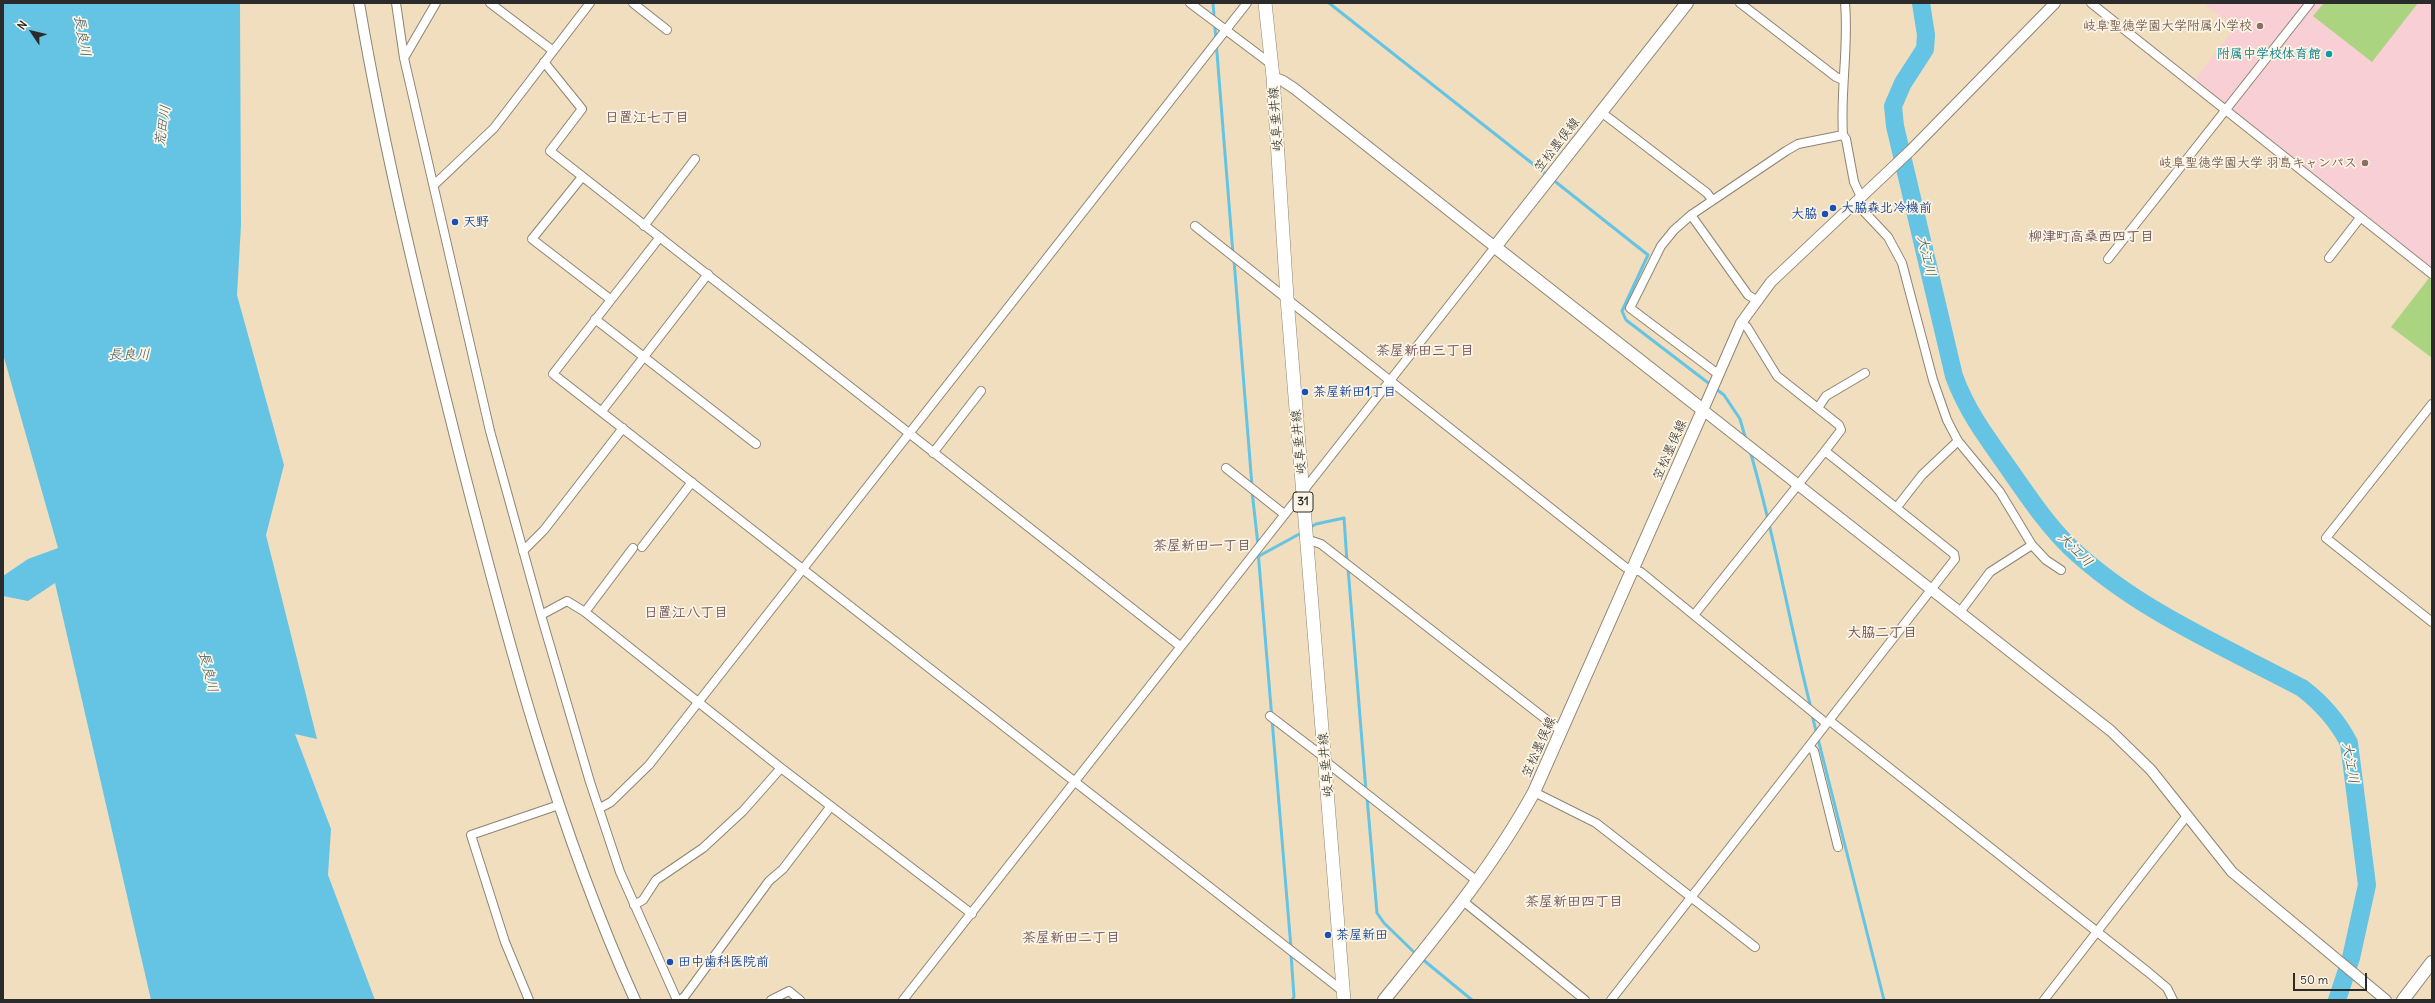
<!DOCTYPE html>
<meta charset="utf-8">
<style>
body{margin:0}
#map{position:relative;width:2435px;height:1003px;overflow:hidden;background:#f0debe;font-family:Delius,sans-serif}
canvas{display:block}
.frame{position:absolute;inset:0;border:4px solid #2b2b2b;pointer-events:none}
.north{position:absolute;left:12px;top:12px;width:40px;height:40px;-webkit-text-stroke:3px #fcf5e5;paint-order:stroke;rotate:305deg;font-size:11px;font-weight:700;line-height:16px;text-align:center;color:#2b2b2b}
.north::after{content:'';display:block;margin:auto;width:14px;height:18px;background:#2b2b2b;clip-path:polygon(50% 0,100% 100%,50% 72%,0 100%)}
.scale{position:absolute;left:2293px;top:973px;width:74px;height:18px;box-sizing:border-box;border:2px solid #2b2b2b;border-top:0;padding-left:5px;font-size:12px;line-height:14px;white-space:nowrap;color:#2b2b2b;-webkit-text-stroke:3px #fcf5e5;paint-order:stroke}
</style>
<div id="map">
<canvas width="2435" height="1003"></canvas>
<div class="frame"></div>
<div class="north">N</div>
<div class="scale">50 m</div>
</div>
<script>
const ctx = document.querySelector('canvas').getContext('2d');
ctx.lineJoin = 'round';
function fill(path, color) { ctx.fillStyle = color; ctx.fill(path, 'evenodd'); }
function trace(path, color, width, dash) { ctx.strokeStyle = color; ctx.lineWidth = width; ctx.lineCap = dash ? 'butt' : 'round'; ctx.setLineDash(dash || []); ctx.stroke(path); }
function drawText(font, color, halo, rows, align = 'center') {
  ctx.font = font + ' Delius,"Klee One",sans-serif'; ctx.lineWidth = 3.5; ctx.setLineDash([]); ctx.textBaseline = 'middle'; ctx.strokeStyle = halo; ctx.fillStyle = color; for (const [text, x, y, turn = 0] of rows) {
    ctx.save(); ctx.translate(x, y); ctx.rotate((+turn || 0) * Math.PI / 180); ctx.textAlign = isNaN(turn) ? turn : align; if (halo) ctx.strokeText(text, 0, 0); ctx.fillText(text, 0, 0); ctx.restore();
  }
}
const built = new Path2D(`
 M2207 3H2432V268L2194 81 2235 27 2205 5Z`);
const green = new Path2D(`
 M2324 3H2418L2372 62 2313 16Z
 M2429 278 2432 281V358L2391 327Z`);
const water = new Path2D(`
 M3 3H240L241 225 237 295 284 465 266 535 317 739 295 734 331 829 328 875 375 1000H151L55 583 28 601 3 596V576L28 559 58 548 3 354Z`);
const stream = new Path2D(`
 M1213 3 1233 254
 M1329 3 1547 175
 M1552 179 1648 255 1622 311 1626 320 1724 395 1740 419 1746 440
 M1234 260 1252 486
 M1750 451C1775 535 1789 622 1811 708
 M1252 491 1258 545
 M1309 528 1316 524 1344 518 1347 562
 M1258 551 1291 948
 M1259 556 1303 532
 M1348 568 1366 791
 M1812 715 1884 1000
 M1367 797 1377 913 1384 923 1417 955
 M1291 954 1294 997 1292 1000
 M1421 958 1472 1000`);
const river = new Path2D(`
 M1921 3 1926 35 1925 49 1903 83 1893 106 1895 126 1954 376C1967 412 1988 439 2009 469 2028 496 2047 525 2071 548 2137 610 2223 646 2302 688 2323 704 2337 720 2349 743L2367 885 2351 958 2337 1000`);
const minor = new Path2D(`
 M396 3 404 58 490 431 541 615 590 782 620 872 677 1000
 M490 3 552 50
 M633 3 667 30
 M1190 3 1271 64
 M1740 3 1836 77 1843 80
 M1845 3C1849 47 1840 91 1843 135L1846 139 1854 182 1861 197
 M2091 3 2432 274
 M404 58 436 3
 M544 62 582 109 550 151 1180 646
 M1601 112 1707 193 1712 200
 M582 177 532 239 610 299
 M434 185 494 128 590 3
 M1855 202 1888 237 1902 263 1933 380 1947 420 1958 441 2000 492 2032 545 2046 560 2061 570
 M1691 215 1748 295 1756 300
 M644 226 695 159
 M1195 226 1625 567 1641 572 1826 723
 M660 237 553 374 1344 992
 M2329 258 2360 218
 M2108 259 2310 3
 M595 319 756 444
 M1718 374 1630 308 1661 246 1674 230 1691 215 1786 151 1798 144 1843 135
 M2432 404 2326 538 2432 622
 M1818 408 1826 396 1865 373
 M602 411 708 274
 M933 453 981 391
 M1226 468 1284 514
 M1897 507 1922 475 1958 441
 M1306 539 1321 544 1561 731
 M642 547 692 482
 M523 551 544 530 623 428
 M585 612 633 548
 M1960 612 1990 572 2032 545
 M541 615 567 601 585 612 781 768 972 914
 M1694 615 1825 451
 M1270 716 1325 758
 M1830 721 2148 972 2167 988 2173 1000
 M1809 746 1814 751 1838 847
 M1325 761 1477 881
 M1534 792 1596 823 1755 947
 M600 808 611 802 649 765 1247 3
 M1463 901 1585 1000
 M634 905 643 900 656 880 703 848 743 811 781 768
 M529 1000 505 942 471 835 553 807
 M680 1000 685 996 769 881 783 869 831 806
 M771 1000 789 991 800 1000
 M903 1000 1495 247
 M1611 1000 1955 559 1954 554 1825 451 1841 430 1839 425 1777 376 1747 327 1741 323
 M2044 1000 2186 817`);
const tertiary = new Path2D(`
 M359 3C385 157 423 309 461 460 508 643 557 828 635 1000
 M2055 3 1911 150 1771 282 1741 323 1703 410 2111 731 2151 770 2232 872 2386 1000
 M1273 77 1283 81 1295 89 1495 247`);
const secondary = new Path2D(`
 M1384 1000C1438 933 1493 867 1534 792L1703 410 1495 247 1687 3
 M2403 1000 2432 962`);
const primary = new Path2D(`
 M1265 3 1273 77 1287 298 1344 1000`);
const markers = [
 [2260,26,4,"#8d6e63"],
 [2329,54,4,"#0f9aa8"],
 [2365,163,4,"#8d6e63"],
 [1833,208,4,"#1a4fb4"],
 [1825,214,4,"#1a4fb4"],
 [455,222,4,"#1a4fb4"],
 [1305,392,4,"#1a4fb4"],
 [1328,935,4,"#1a4fb4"],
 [670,962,4,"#1a4fb4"]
];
const shields = [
 [1303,502,20]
];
const shieldNames = [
 ["31",1303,502]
];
const educationNames = [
 ["岐阜聖徳学園大学附属小学校",2252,26],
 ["岐阜聖徳学園大学 羽島キャンパス",2357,163]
];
const cultureNames = [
 ["附属中学校体育館",2321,54]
];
const streetNames = [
 ["岐阜垂井線",1276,119,-94],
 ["笠松墨俣線",1557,145,-52],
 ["岐阜垂井線",1299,442,-95],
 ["笠松墨俣線",1670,450,-66],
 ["笠松墨俣線",1539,747,-66],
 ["岐阜垂井線",1326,765,-95]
];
const transitNames = [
 ["大脇森北冷機前",1841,208],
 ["大脇",1817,214,"right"],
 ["天野",463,222],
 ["茶屋新田1丁目",1313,392],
 ["茶屋新田",1336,935],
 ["田中歯科医院前",678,962]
];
const waterNames = [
 ["長良川",82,36,80],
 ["荒田川",163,126,-81],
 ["大江川",1926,256,77],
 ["長良川",129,355],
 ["大江川",2075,550,45],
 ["長良川",208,672,76],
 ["大江川",2350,763,80]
];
const neighbourhoodNames = [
 ["日置江七丁目",647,118],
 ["柳津町高桑西四丁目",2091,237],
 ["茶屋新田三丁目",1425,351],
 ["茶屋新田一丁目",1202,546],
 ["日置江八丁目",686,613],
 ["大脇二丁目",1882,633],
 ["茶屋新田四丁目",1574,902],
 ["茶屋新田二丁目",1071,938]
];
fill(built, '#f7cfd4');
fill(green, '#aad480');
fill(water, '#65c4e3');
trace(stream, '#65c4e3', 3);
trace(river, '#65c4e3', 18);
trace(minor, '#8e8474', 10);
trace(tertiary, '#8e8474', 12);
trace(secondary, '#8e8474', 14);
trace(primary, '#8e8474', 14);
trace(minor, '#fff', 8);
trace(tertiary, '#fff', 10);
trace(secondary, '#fff', 12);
trace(primary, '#fff', 13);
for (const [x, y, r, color] of markers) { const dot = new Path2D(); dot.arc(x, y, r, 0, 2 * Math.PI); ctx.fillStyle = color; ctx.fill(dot); trace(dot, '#fcf5e5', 1.5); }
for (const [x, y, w] of shields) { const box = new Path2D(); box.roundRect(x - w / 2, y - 10, w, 20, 3); ctx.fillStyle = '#fcf5e5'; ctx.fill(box); trace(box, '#2b2b2b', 1); }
drawText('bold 12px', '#2b2b2b', null, shieldNames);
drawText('bold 13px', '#785e54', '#fcf5e5', educationNames, 'right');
drawText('bold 13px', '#0d838f', '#fcf5e5', cultureNames, 'right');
drawText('13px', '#2b2b2b', '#fcf5e5', streetNames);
drawText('bold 13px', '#164399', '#fcf5e5', transitNames, 'left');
drawText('italic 14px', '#3c5962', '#fcf5e5', waterNames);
drawText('bold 14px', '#70535d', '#fcf5e5', neighbourhoodNames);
</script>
